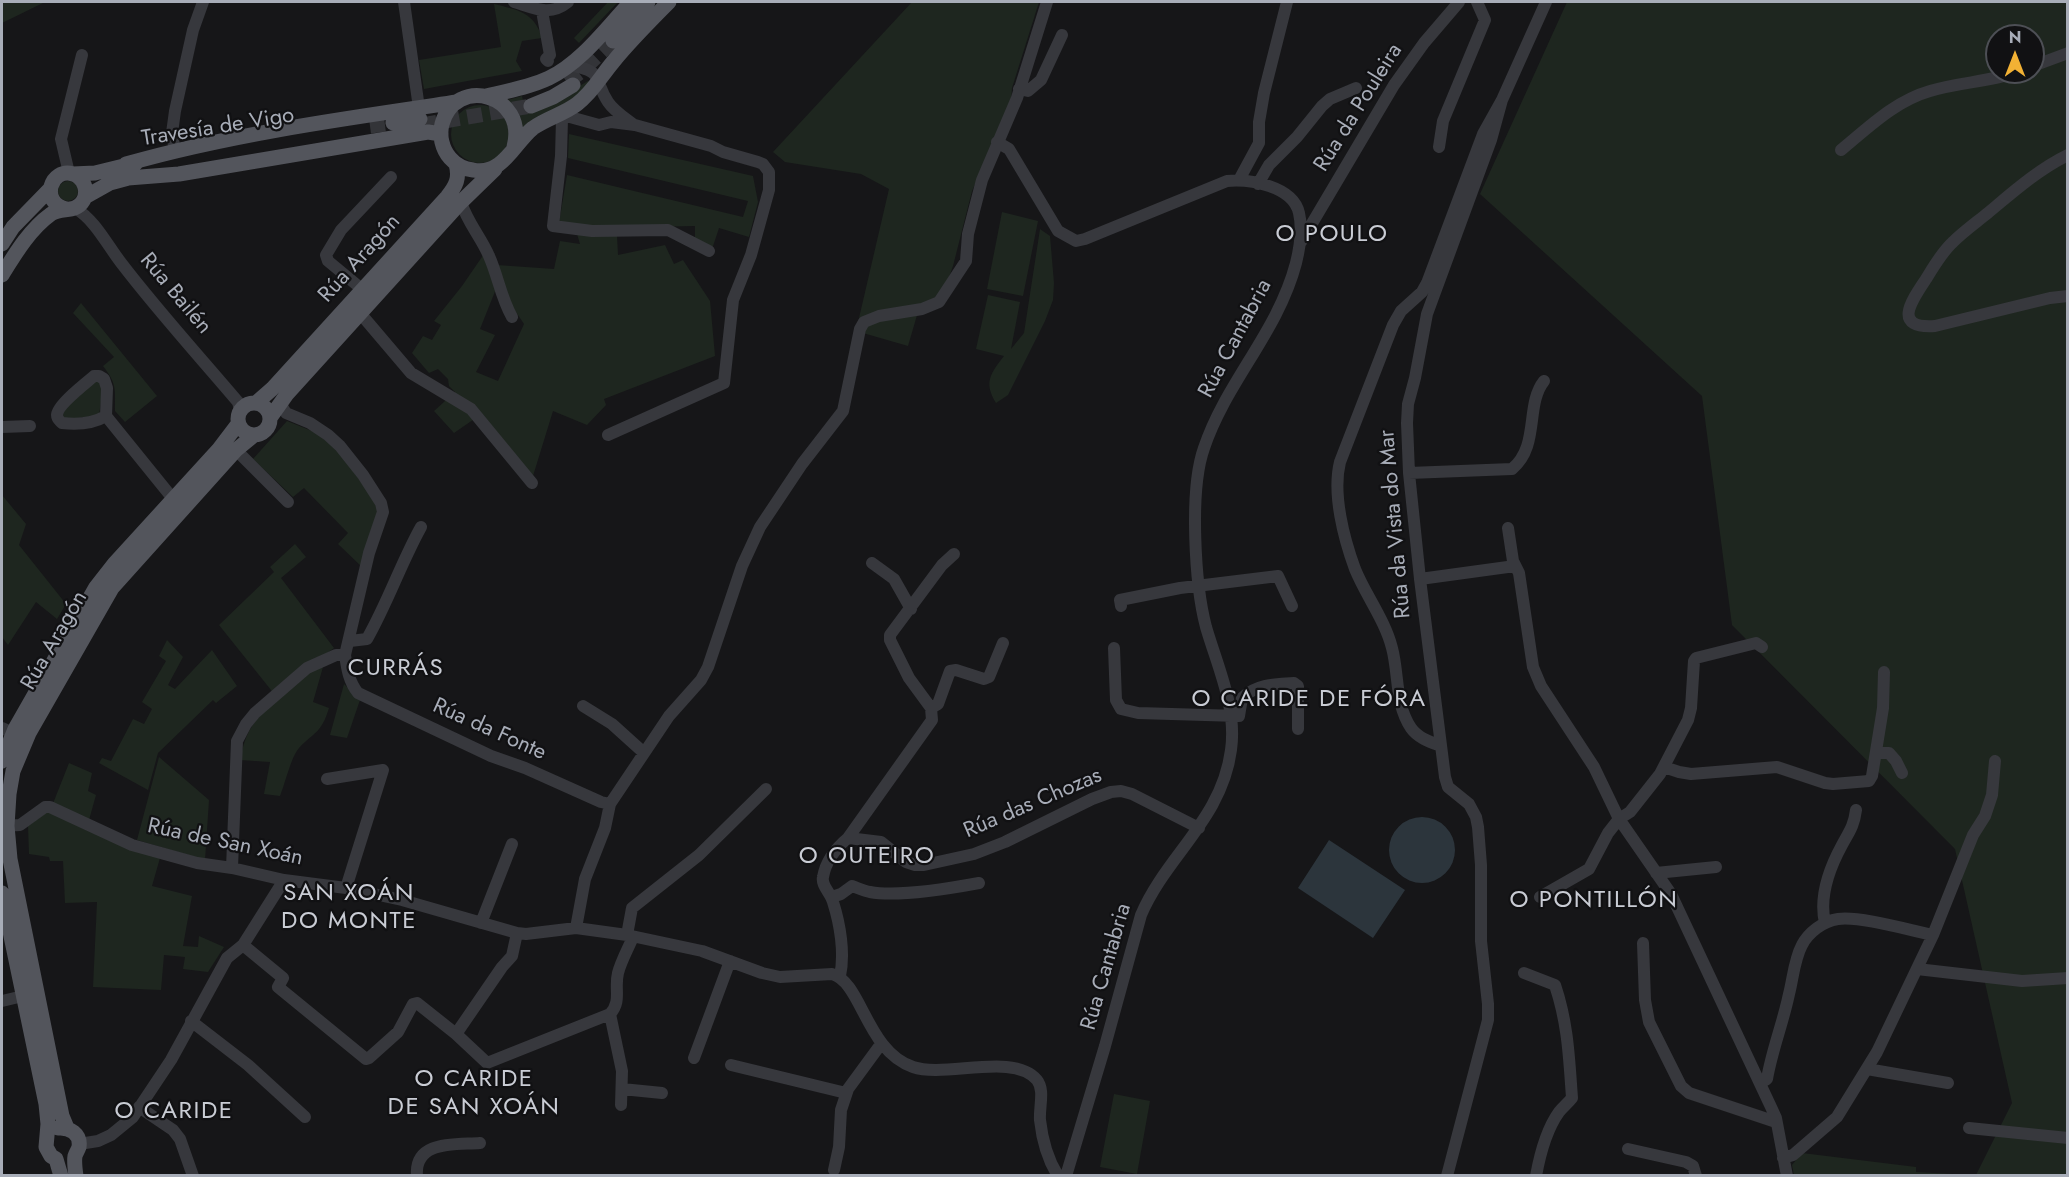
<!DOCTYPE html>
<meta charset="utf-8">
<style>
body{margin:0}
#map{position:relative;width:2069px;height:1177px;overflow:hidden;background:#161618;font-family:Jost,sans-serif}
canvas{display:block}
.frame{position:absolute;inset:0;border:3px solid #a8adb8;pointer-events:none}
.north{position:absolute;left:1985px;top:24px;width:60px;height:60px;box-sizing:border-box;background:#111113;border:2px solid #4d4f55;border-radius:50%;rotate:0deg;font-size:16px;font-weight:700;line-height:24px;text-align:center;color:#a8adb8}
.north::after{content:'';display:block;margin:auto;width:21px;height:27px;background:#f2b134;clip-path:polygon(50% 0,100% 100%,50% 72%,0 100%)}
</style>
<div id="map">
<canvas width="2069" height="1177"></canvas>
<div class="frame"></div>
<div class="north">N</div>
</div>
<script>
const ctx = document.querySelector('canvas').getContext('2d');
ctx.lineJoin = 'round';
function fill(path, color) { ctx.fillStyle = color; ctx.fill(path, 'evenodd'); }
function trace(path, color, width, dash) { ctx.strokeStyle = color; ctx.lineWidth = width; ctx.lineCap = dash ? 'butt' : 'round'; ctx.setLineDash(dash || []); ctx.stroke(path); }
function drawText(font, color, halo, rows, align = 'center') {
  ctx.font = font + ' Jost,sans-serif'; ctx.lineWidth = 4.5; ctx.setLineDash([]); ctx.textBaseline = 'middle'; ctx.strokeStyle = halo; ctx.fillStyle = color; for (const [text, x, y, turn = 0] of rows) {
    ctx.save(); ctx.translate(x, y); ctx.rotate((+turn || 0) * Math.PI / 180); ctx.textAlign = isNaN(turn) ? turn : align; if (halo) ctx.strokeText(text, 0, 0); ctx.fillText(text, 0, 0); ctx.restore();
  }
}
const green = new Path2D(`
 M2 2H45L2 23Z
 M608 2H618L579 43 574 38Z
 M912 2H1039L1012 88 1011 102 972 191 953 266 943 294 920 305 908 346 856 331 889 189 861 174 785 162 773 152Z
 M1567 2H2067V1175H1976L2012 1103 1955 849 1732 625 1702 396 1480 194ZM1997 36H2033V72H1997Z
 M494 4C518 10 534 12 542 38L522 41 516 61 522 71 424 89 419 60 501 47Z
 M588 81 590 82 576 96 523 130 517 113 507 100 522 96 525 110 576 88Z
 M451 134a29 29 0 1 1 58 0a29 29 0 1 1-58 0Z
 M569 134 753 176 758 202 749 237 719 228 712 249 695 242V226L593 228 559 223 567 175 743 217 748 201 568 158Z
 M58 191a10 10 0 1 1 20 0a10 10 0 1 1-20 0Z
 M1002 212 1038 221 1023 296 987 289Z
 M1040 229 1050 236 1054 283 1053 300 1045 321 1008 395 996 403C983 382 991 373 1004 356L976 349 988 295 1020 302 1011 349 1024 333Z
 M577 234 617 236 618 255 665 245 674 264 683 260 710 301 715 356 604 399 606 405 587 425 553 411 533 476 480 415 454 433 434 411 455 392 449 386 448 379 438 369 429 373 412 353 423 336 432 340 441 325 434 321 462 286 484 254 496 289 480 329 495 335 476 372 498 381 524 324 510 303 497 265 554 269 560 241 580 244Z
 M81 303 157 396 125 422 115 411C115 389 117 384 103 366L114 357 73 313Z
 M93 381H99L103 386 99 416 65 419 62 414 63 409Z
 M287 421 317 433 336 448 378 505 379 512 362 567 338 544 348 533 304 488 293 497 253 459Z
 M2 495 26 524 19 545 66 604 57 619 36 602 8 645 2 637Z
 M295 544 306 557 281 578 334 648 327 653 313 702 329 708C321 734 315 731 299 748 291 757 285 784 280 796L264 794 270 762 240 760C246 730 254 720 276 700L271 690 219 625 274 572 270 567Z
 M167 640 183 657 168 685 175 689 212 650 237 686 216 703 213 700 158 753 148 790 99 763 102 758 111 761 133 719 144 724 152 709 142 702 166 661 159 656Z
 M344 684 360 700 347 738 330 735Z
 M159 757 209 800 205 860 137 840Z
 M69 763 92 773 88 791 96 795 89 820 52 806Z
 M48 811 160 858 152 886 192 896 183 946 198 947 199 936 224 947 208 972 183 969 185 957 164 955 161 990 93 987 97 902 65 903 63 861H50L49 857 29 854 28 826Z
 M1114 1094 1150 1101 1137 1174 1100 1167Z
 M1802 1153 1916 1167V1172L1971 1175H1794L1792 1165Z`);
const water = new Path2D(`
 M1389 850a33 33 0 1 1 66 0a33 33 0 1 1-66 0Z
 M1329 840 1405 890 1373 938 1298 888Z`);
const majorTunnel = new Path2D(`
 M567 82 579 73 613 41
 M422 125 531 106
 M370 126 393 123`);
const minor = new Path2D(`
 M404 2 419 108
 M514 2C534 8 550 17 568 2
 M542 11 550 55 546 59 548 61
 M569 65C605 71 593 79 608 102 614 111 625 118 634 125
 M2033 66 2068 53
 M1019 89 1028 91 1041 80 1062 35
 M559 114 599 125 611 122 635 125 711 146 723 152 758 162 763 164 769 172V190L751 255 733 300 724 383 608 435
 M559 114 562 119 561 156 553 226 592 231 668 230 709 251
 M997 142 1009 149 1058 231 1076 241 1085 239 1227 181C1250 179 1293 186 1299 213 1303 230 1300 247 1296 263 1278 332 1226 382 1204 448 1189 490 1195 585 1206 627 1218 668 1237 708 1231 750 1222 819 1166 856 1141 915L1105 1046 1066 1176
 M1439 147 1443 121 1485 20 1477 2
 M178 150 174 146 172 133 175 111 193 30 203 2
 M1841 150C1869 127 1895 101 1930 91 1959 82 1989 82 2017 72
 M2068 155C2039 169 2013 192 1989 212 1977 222 1964 231 1953 242 1942 252 1934 266 1926 279 1912 300 1891 329 1935 326L2050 298 2068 296
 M69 173 61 139 82 55
 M1239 180 1259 143V122L1264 93 1287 2
 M1258 184 1269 165 1297 137 1322 106 1330 99 1356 88
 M461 202C467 222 481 237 489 256 498 276 501 298 512 317
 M75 208C96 221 107 245 122 264 158 311 199 356 238 402L240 410
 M1301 242 1394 85 1424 43 1459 2
 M363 290 328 261 326 255 341 230 391 177
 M360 313 411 373 471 409 532 483
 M106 416C92 424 78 425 62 423 59 420 57 419 57 415 57 405 86 383 94 376H99L104 379 107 388 106 416 174 500
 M2 427 30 426
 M236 450 288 502
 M1409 473 1512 469C1540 446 1525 405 1544 381
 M1508 528 1513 561 1519 573 1533 667 1541 686 1594 767 1619 819 1671 894 1771 1107 1776 1118 1787 1176
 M872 563 894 579 911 609
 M1420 579 1515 566
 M1121 606 1120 600 1180 588 1278 576 1292 606
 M350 641 367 639C388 602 401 563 421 527
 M1114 648 1116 700 1121 709 1138 713 1239 716 1242 698C1256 684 1276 684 1294 683L1298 686V729
 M345 655C347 669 349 682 358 693L491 756 525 768 601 802 610 804
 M583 706 612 724 643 752
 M931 708 938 704 950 671 956 670 984 679 989 677 1003 643
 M2 728 13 733
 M1441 746C1430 742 1418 738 1411 728 1395 705 1399 674 1392 648 1385 620 1366 596 1355 569 1344 539 1332 494 1340 462L1393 325 1401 311 1422 292 1427 283 1483 134 1502 100 1546 2
 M1876 753H1889L1896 761 1902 773
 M1664 767 1679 772 1691 774 1777 767 1825 783 1833 784 1869 781 1872 776 1883 708 1884 672
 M327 779 383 770 346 888
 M2 826 20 825 45 807H50L132 845 197 863 232 868 284 880 346 888 402 900 517 933 526 934 576 928 627 935 702 951 762 973 780 977 832 974C862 982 866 1051 913 1067 945 1078 1014 1052 1037 1080 1045 1090 1039 1107 1040 1120 1042 1138 1048 1160 1058 1176
 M848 838 881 842 906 862 915 865H924L974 854 1005 842 1092 799 1111 792 1121 791 1132 794 1199 828
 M232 868 237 741 246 724 255 713 307 668 336 655H345L369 553 383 512 381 503 363 475 340 446 328 435 310 423 286 413 280 403
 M1656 873 1716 867
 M832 897 841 894 852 886C858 888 864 891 870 892 896 897 952 888 979 883
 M1540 897 1589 869 1608 833 1619 819 1630 812 1660 774 1688 720 1691 708 1694 661 1696 658 1756 643 1762 647
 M481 923 512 844
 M1825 923C1819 897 1830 867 1842 845 1849 832 1854 826 1856 810
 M576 928 585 879 605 828 610 804 669 716 701 680 708 667 742 566 760 527 802 464 843 411 860 329 864 322 879 316 922 309 939 302 966 261 968 234 982 180 1017 98 1047 2
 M627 935 632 908 699 855 766 789
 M1643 943 1645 1000 1649 1022 1681 1086 1689 1093 1776 1122
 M243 945 283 978 278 987 366 1059 369 1058 398 1032 413 1004 417 1003 456 1034 487 1063 610 1014C622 1001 614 989 618 973 621 961 628 949 633 937
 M1917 969 2022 981 2068 978
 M1524 973 1555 985C1568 1024 1569 1057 1572 1098 1568 1103 1563 1107 1559 1112 1546 1130 1540 1154 1536 1176
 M840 976C845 953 840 924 833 902 831 893 821 886 823 877 826 860 836 848 848 838L932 720 931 708 909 678 890 640V635L942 565 954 554
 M2 1001 23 996
 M610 1014 622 1071 621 1105
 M191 1021 248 1065 305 1117
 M456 1034 502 967 512 956 517 933
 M694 1058 730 961
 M731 1065 846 1093
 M1867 1069 1948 1083
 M1760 1083 1767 1079C1772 1050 1783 1023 1789 994 1793 979 1794 960 1802 945 1808 933 1823 921 1838 919 1860 916 1909 930 1933 935
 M622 1089 662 1093
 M139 1107 173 1130 180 1139 193 1176
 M1969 1128 2068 1138
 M79 1144 98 1141 111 1135 133 1117 171 1060 227 958 243 945 284 880
 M1628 1149 1686 1162 1693 1166 1696 1176
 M1783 1158 1793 1155 1837 1117 1877 1052 1933 935 1973 835 1985 816 1992 795 1995 761
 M834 1170 839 1147 841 1110 848 1089 881 1044
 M417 1176C414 1140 455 1145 480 1143
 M1447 1176 1488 1020V1004L1481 941V865L1478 827 1476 817 1469 804 1448 787 1445 777 1420 579 1409 473 1407 423 1408 404 1415 378 1427 314 1491 140 1502 100`);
const major = new Path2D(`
 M613 41 648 2
 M486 96C508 91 530 87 549 78 582 62 607 27 631 2
 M531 106 553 97 573 85
 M393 123 420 119
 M514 147C528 94 455 75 442 124 439 135 442 149 450 158 456 165 464 169 473 170 503 176 514 143 533 128 547 118 564 114 577 104 593 92 601 76 613 62 630 41 650 21 669 2
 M126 164C231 134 348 118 457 102
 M73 174 95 173 136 163
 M128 178 179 174 428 132 441 134
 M85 197 110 183 136 176
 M2 244 13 227 50 189
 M2 275C15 254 30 229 51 214 61 207 76 213 83 201 89 191 84 178 73 174 51 167 39 202 66 209
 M238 419a16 16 0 1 1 32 0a16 16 0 1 1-32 0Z
 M256 403 272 389 447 197C456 186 460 178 456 164
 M270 418 287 394 461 202 495 169
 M2 761 15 729 96 587 114 564 219 449 238 424
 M2 893 46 1104 48 1124 46 1147 51 1156 56 1159 61 1176
 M58 1128C70 1127 81 1134 79 1147 78 1150 76 1153 75 1156 74 1162 75 1169 76 1176
 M67 1128 62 1116 10 859 7 826 9 794 13 771 29 733 112 588 236 450 253 436`);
const streetNames = [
 ["Rúa da Pouleira",1359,108,-58],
 ["Travesía de Vigo",218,128,-9],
 ["Rúa Aragón",360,259,-48],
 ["Rúa Bailén",175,294,50],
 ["Rúa Cantabria",1236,339,-62],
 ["Rúa da Vista do Mar",1396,524,-95],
 ["Rúa Aragón",55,641,-60],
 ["Rúa da Fonte",489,730,24],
 ["Rúa das Chozas",1033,804,-23],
 ["Rúa de San Xoán",225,843,12],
 ["Rúa Cantabria",1107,967,-74]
];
const neighbourhoodNames = [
 ["O POULO",1332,235],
 ["CURRÁS",396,669],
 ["O CARIDE DE FÓRA",1309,700],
 ["O OUTEIRO",867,857],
 ["SAN XOÁN",349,894],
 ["DO MONTE",349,922],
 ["O PONTILLÓN",1594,901],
 ["O CARIDE",474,1080],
 ["DE SAN XOÁN",474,1108],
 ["O CARIDE",174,1112]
];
fill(green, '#1e261f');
fill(water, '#2c353c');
trace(majorTunnel, '#333438', 15, [15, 8]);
trace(minor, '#37383d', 12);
trace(major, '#53555c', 15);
drawText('22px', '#a8adb8', '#111113', streetNames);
ctx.letterSpacing = '1.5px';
drawText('24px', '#c9ccd4', '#111113', neighbourhoodNames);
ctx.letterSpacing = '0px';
</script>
